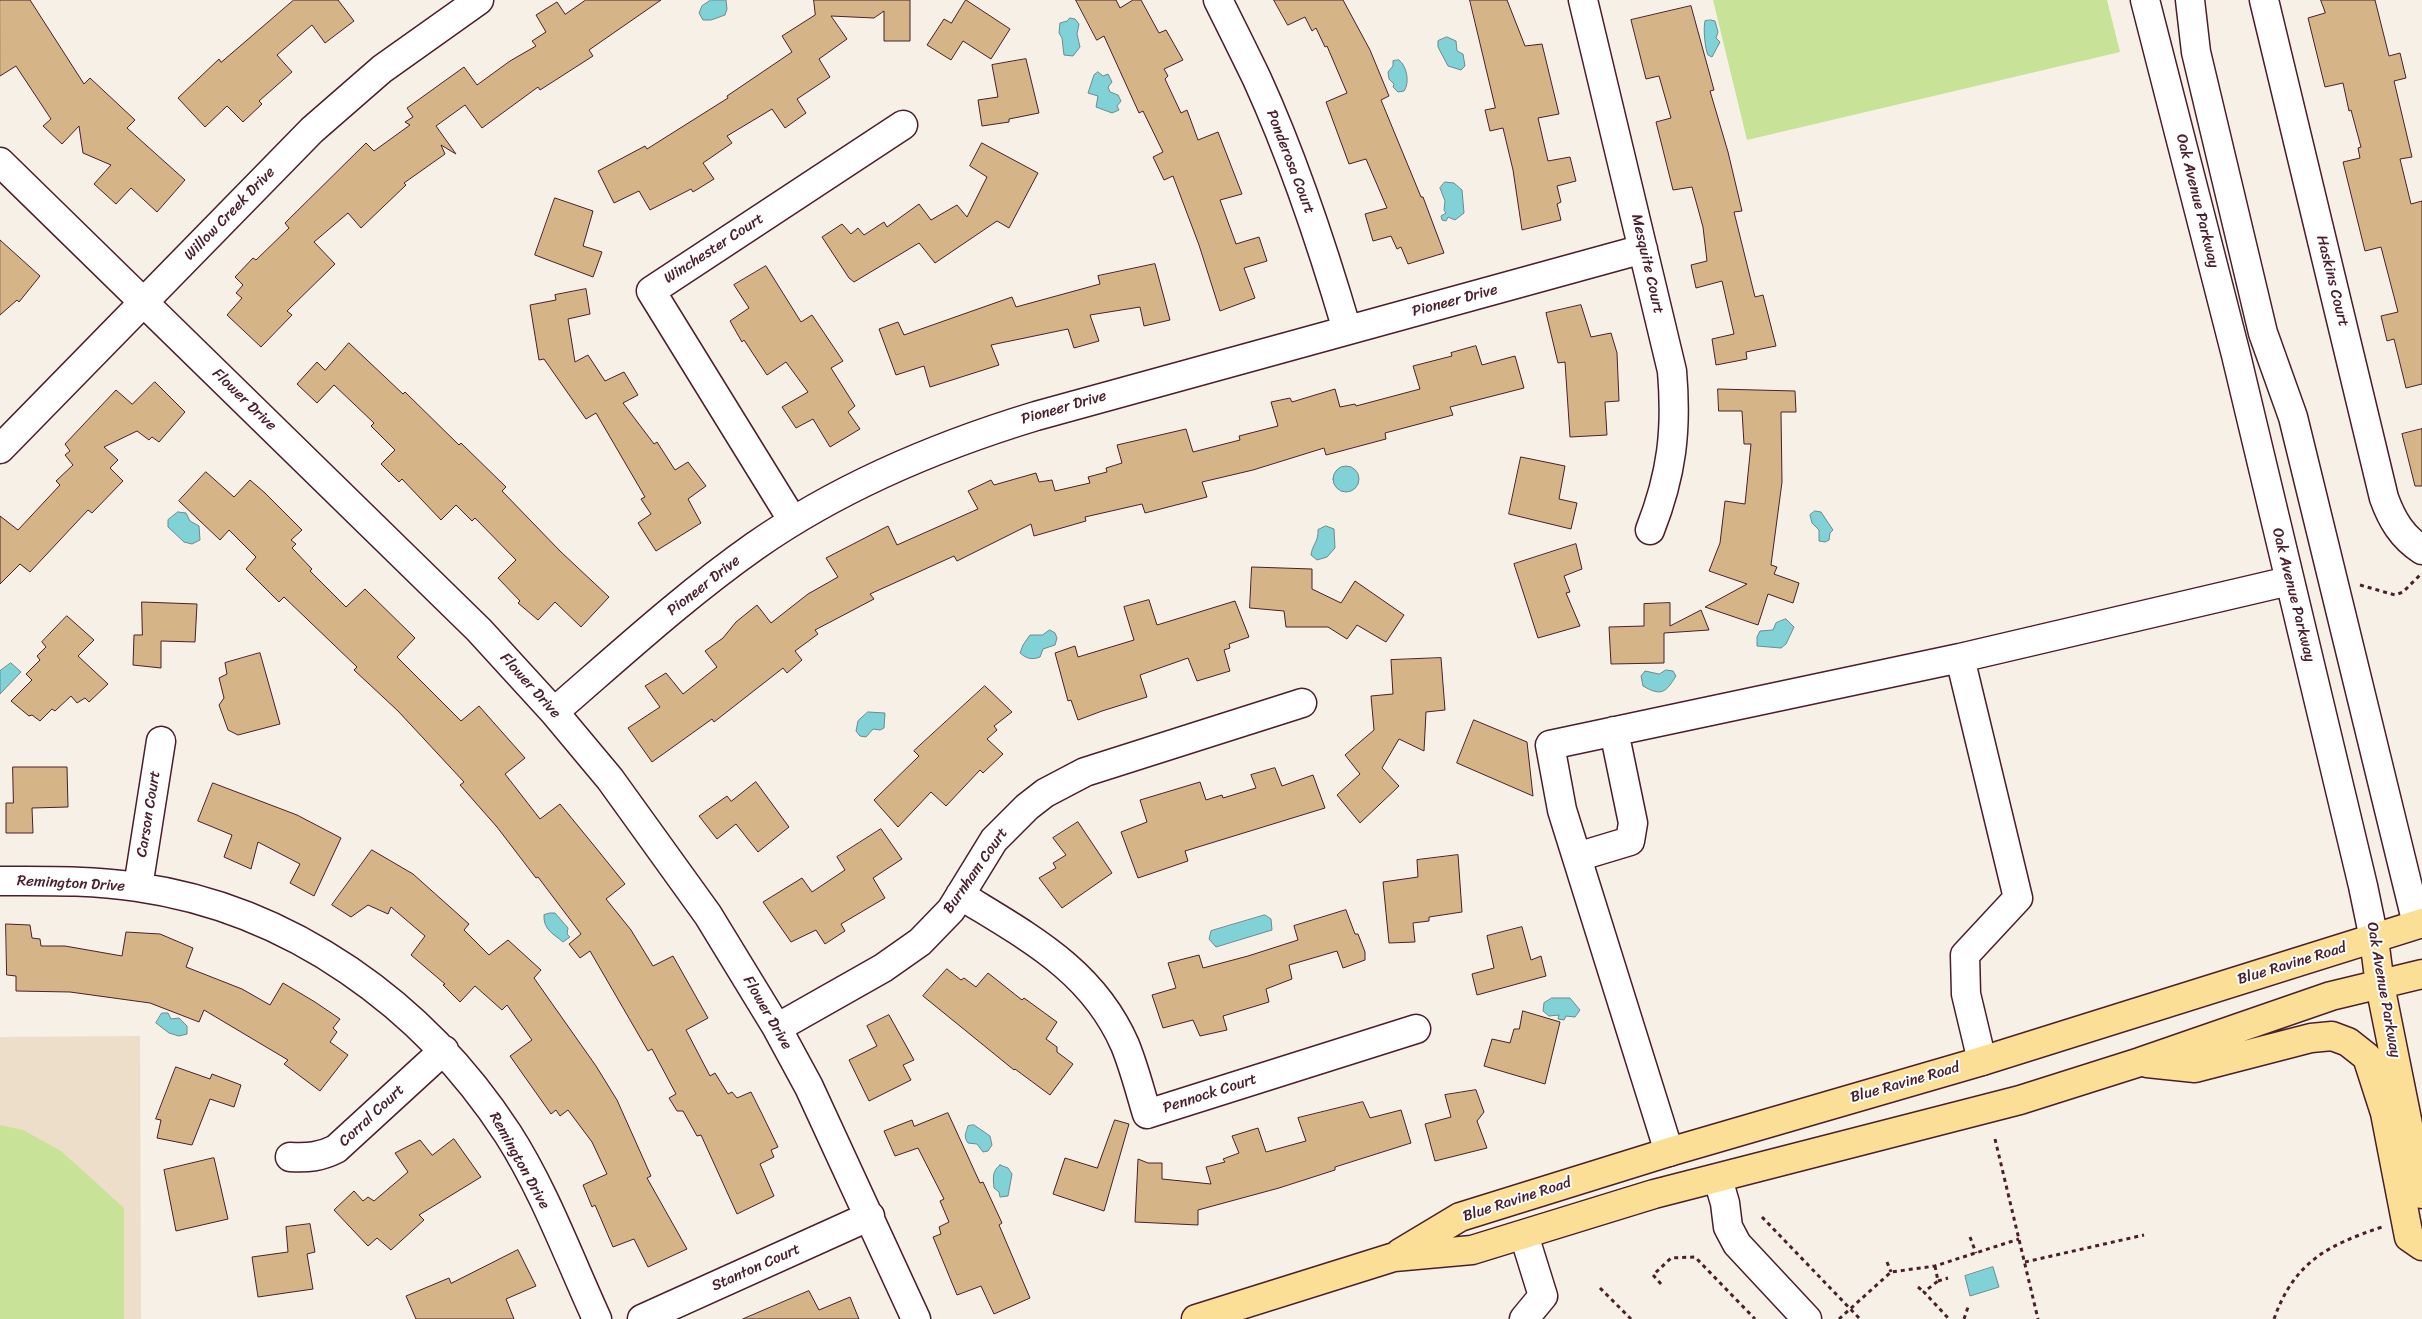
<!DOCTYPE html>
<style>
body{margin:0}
canvas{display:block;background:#f7f0e7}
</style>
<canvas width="2422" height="1319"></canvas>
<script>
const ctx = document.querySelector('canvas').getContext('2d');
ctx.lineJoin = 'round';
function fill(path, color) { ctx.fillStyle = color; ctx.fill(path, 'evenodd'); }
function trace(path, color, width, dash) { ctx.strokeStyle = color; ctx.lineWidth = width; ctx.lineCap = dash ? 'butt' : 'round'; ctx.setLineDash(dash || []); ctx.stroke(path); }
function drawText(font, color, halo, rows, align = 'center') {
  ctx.font = font + ' Sriracha,sans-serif'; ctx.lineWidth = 4; ctx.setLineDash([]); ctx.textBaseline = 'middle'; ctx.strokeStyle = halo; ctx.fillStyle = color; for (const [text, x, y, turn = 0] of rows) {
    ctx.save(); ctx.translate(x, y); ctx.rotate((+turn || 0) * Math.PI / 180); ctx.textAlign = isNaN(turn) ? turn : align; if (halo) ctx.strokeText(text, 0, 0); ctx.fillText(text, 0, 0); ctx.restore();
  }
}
const built = new Path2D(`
 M140 1036 141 1319H0V1037Z`);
const green = new Path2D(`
 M1713 0H2107L2120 52 1747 140Z
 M0 1125 23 1130 61 1151 124 1208V1319H0Z`);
const water = new Path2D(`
 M711 0H726L727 9 725 15 711 20H703L699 13 702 6Z
 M1070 18 1075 19 1079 24 1077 34 1080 47 1073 56 1064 55 1062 38 1059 33 1060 23 1067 21Z
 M1711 20 1715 21 1718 32 1716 38 1720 42 1712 57 1708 55C1705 49 1703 28 1705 21Z
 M1447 37 1456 41 1457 51 1463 54 1465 66 1461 70 1448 66 1438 47V41Z
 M1399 60C1407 66 1410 83 1404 91L1398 92 1393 87 1394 84 1389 79 1388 72 1393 66V61Z
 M1098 72 1103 76 1108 74 1112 82 1108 87 1110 92 1118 95 1121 101 1117 106 1119 110 1112 113 1096 107 1098 96 1088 93 1094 75Z
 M1445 182 1454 183 1462 190 1464 213 1455 220 1448 217 1446 221 1442 220 1441 216 1446 213 1444 210 1445 201 1440 188Z
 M1333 479a13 13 0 1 1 26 0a13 13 0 1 1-26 0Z
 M1815 511 1821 512 1833 530 1830 533 1829 540 1825 542 1819 541V530L1812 523 1810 515Z
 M178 512 186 513 190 521 199 526 200 540 192 544 184 542 168 527V520Z
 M1326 526 1334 529 1335 548 1327 557 1317 560 1311 555C1312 545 1319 541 1318 530Z
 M1786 619 1794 627 1786 644 1781 648 1757 646V637L1760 631 1773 630 1776 623Z
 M1050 630 1055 633 1057 638 1055 645 1043 649 1040 657C1032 660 1027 659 1020 653L1023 645 1030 635H1042Z
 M11 663 21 672 0 694V671Z
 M1666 670 1673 671 1676 676C1666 692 1662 697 1643 686L1641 676 1645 671 1659 674Z
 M868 712 885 713 884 728 880 730 873 729 866 737 860 736 856 731 858 721Z
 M550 913H555L568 928 567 934 570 937 563 942C554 934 543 930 544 915Z
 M1265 915 1271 919 1272 930 1216 947 1209 939 1211 931Z
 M1552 998H1570L1580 1010 1575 1017 1566 1016 1564 1020 1558 1019 1559 1015 1549 1016 1543 1011 1544 1003Z
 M162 1013H168L171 1019 179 1018 187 1026V1034L179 1036 169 1033 156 1023Z
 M974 1125 990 1136 992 1145 988 1151 983 1152 977 1144 968 1143C963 1136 966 1133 968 1126Z
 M1000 1165 1008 1168 1012 1174 1008 1196 1000 1197 999 1192 994 1188C993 1178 992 1171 1000 1165Z
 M1993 1267 1999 1287 1970 1296 1965 1276Z`);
const building = new Path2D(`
 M0 0H30L84 84 90 78 135 120 127 128 185 180 157 212 131 188 116 204 94 184 111 165 83 153 79 126 62 144 43 126 51 119 16 66 0 76Z
 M294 0H338L354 21 325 43 312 25 277 55 292 72 259 101 262 104 243 122 227 106 205 127 178 98 219 59 221 62Z
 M586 0H661L589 50 593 56 540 90 538 87 482 128 465 105 436 126 456 154 441 145 445 154 404 183 406 185 361 228 348 213 314 242 335 264 287 311 292 315 261 347 227 315 242 298 236 293 243 285 235 277 253 258 256 260 289 228 285 223 366 143 374 151 410 125 405 122 413 117 407 108 464 67 477 85 510 61 536 46 532 41 546 32 536 15 557 2 565 14Z
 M814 0H910V41H884V11L874 18 831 16 847 39 819 59 830 77 797 99 806 113 785 128 772 109 727 136 732 143 703 163 714 179 693 192 691 189 650 210 639 191 614 203 598 171 645 146 647 149 728 98 727 96 792 52 782 36 815 15Z
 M966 0 1010 29 991 59 963 41 951 60 927 45 944 19 951 23Z
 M1076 0H1116L1120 8 1133 0H1141L1159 33 1166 30 1183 60 1164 69 1168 76 1165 79 1181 113 1187 110 1198 140 1218 132 1242 194 1220 200 1236 244 1259 237 1267 261 1244 268 1255 298 1220 311 1199 245 1173 176 1164 180 1153 157 1163 152 1143 111 1139 113 1104 36 1097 40Z
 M1274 0H1343L1370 50 1389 96 1381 100 1421 197H1423L1444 253 1408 264 1401 247 1397 249 1391 236 1373 241 1365 214 1387 208 1366 159 1349 164 1326 102 1347 93 1327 46 1325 47 1316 28 1312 31 1305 17 1288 25Z
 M1470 0H1507L1525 46 1542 44 1559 114 1538 118 1548 161 1570 157 1576 181 1557 186 1561 202 1557 204 1561 220 1522 230 1513 170 1503 128 1490 131 1485 110 1495 108Z
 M2321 0H2375L2389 56 2400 53 2406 78 2394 81 2412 157 2400 159 2411 204 2422 201V384L2406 388 2394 339 2387 341 2381 316 2398 312 2381 247 2365 251 2343 162 2360 158 2358 148 2361 147 2351 110 2349 111 2343 83 2325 87 2308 18 2325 13Z
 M1691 6 1714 90 1710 91 1728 152 1742 211 1734 212 1755 297 1763 295 1776 346 1746 352 1747 359 1716 365 1712 339 1734 334 1722 281 1696 288 1691 265 1707 261 1703 227 1692 187 1673 190 1656 122 1671 118 1659 76 1646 79 1631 20Z
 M1026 59 1039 113 1009 119V122L982 126 978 100 998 97 992 65Z
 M982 143 1038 173 1009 228 997 221 935 263 919 243 854 282 849 278 822 237 842 224 851 234 858 228 864 235 884 222 887 227 919 204 931 220 957 205 967 217 987 177 970 166Z
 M555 198 593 211 583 246 602 252 593 277 535 255Z
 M0 240 40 276 19 302 17 300 0 315Z
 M1155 264 1170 320 1144 326 1140 307 1090 315 1099 341 1074 348 1068 329 991 345 999 365 930 387 924 366 896 375 879 329 898 322 904 335 1012 297 1016 307 1100 284 1098 276Z
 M766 266 801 322 812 315 843 361 831 368 855 406 848 412 860 429 830 447 813 419 796 428 782 407 808 392 786 362 767 375 744 340 742 342 730 321 749 308 734 285Z
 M586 289 590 314 568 319 575 362 588 355 605 381 624 372 638 395 623 403 654 444 657 442 675 470 688 462 706 486 688 499 701 523 656 551 638 523 651 514 641 499 645 497 596 413 586 419 544 359 539 360 530 305 556 300 555 295Z
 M1581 305 1591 337 1611 333 1617 353 1619 401 1605 402 1607 435 1570 437 1565 362 1558 363 1546 313Z
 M349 343 403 394 405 392 459 445 461 443 506 487 502 491 560 551 609 597 581 627 555 602 538 620 518 603 520 601 498 578 516 560 475 518 472 521 456 505 441 520 402 479 399 482 381 464 395 450 371 426 374 423 334 385 317 403 297 384 317 362 325 370Z
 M1476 346 1482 365 1515 356 1524 388 1450 407 1453 415 1385 433 1386 439 1326 455 1324 448 1253 470 1202 482 1207 497 1145 513 1142 504 1085 517 1086 521 1034 536 1031 524 957 561 954 556 870 594 874 599 815 630 818 634 795 651 802 660 787 673 783 668 714 722 712 719 652 762 628 728 660 707 645 686 666 673 683 694 717 667 705 651 723 638 736 622 757 605 771 623 808 594 838 577 826 558 888 526 897 545 978 509 968 491 991 480 994 485 1036 473 1039 482 1052 480 1055 491 1090 483 1088 477 1107 472 1106 468 1122 463 1117 445 1186 429 1193 452 1240 440 1239 436 1278 426 1271 402 1290 398 1292 402 1335 389 1340 407 1355 404 1356 406 1420 389 1413 366 1452 356 1451 353Z
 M155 382 185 412 159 442 152 437 149 440 137 431 104 447 118 460 110 468 123 481 92 513 88 510 30 572 20 564 0 584V516L18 530 60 485 56 481 73 465 65 455 70 451 65 444 116 390 132 404Z
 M1718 389 1795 391 1796 412H1781L1782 482 1771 565 1777 567 1774 574 1799 583 1793 603 1768 594 1758 625 1705 607 1747 584 1709 571 1720 543 1725 501 1745 504 1751 444H1744L1742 411H1719Z
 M2422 429V486H2415L2402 434Z
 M1521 457 1565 466 1559 499 1577 503 1571 529 1509 514Z
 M206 472 234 497 250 480 265 493 302 530 291 540 296 544 292 548 312 569 310 571 346 607 365 589 415 638 397 657 461 721 479 706 525 758 505 774 540 819 560 804 596 848 625 884 606 899 631 930 653 966 673 956 708 1018 686 1030 710 1076 715 1073 728 1094 732 1092 737 1098 751 1092 762 1114 778 1147 771 1150 774 1157 760 1164 774 1196 737 1214 701 1135 697 1136 683 1111H677L669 1098 676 1094 652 1049 648 1051 590 951 580 958 569 944 581 934 538 877 536 878 497 827 460 785 464 782 398 711 354 670 357 667 284 597 279 602 246 569 256 557 229 530 220 540 179 501Z
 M1576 544 1582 569 1564 576 1570 592 1566 593 1580 626 1538 638 1514 564Z
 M1252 567 1312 569V589L1341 603 1355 581 1404 615 1386 642 1357 625 1347 639 1328 627H1286L1284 611 1250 608Z
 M1149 600 1157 625 1235 601 1249 637 1229 644 1230 648 1224 650 1230 671 1197 681 1188 658 1140 675 1147 697 1102 711 1078 720 1071 700 1068 701 1055 653 1075 646 1078 657 1134 640 1124 607Z
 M142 602 197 604 195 642 161 641V668L133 665 134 635H142Z
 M1670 603V626L1701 610 1709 630 1664 633V663L1611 664 1609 627 1644 626V604Z
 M67 616 94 640 78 656 108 684 89 702 85 698 77 703 71 696 55 711 52 709 40 721 32 715 29 716 11 701 32 680 26 674 40 660 37 656 46 647 42 642Z
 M260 653 280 724 238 735 228 730 219 705 224 698 219 678 227 674 225 663Z
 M1441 658 1445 710 1426 712 1424 751 1399 739 1382 768 1399 786 1360 823 1337 795 1360 774 1345 755 1374 730 1371 696 1393 694 1391 660Z
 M985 686 1012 712 994 726 997 730 987 739 1003 754 983 773 980 770 946 806 931 792 898 827 874 800 919 756 914 751Z
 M1474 720 1527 742 1533 796 1457 763Z
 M13 767H67L68 807 32 808 33 833H6V803H13Z
 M1275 768 1282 786 1313 775 1325 808 1185 851 1188 861 1138 878 1121 832 1147 822 1140 800 1200 782 1206 800 1222 795 1223 798 1256 788 1251 775Z
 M756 782 789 827 758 852 736 824 717 839 699 816 727 796 731 801Z
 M213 783 297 815 341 838 314 896 290 883 300 864 258 842 251 869 224 857 232 835 198 821Z
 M1078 822 1112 873 1062 908 1039 878 1056 868 1053 863 1066 855 1053 838Z
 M881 829 902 859 873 878 885 898 841 924 845 931 825 944 816 930 791 942 763 902 802 878 812 892 845 870 837 857Z
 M372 850 413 874 469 924 464 930 489 955 508 940 541 970 534 978 596 1066 617 1100 651 1176 647 1178 687 1249 648 1267 634 1239 613 1247 595 1205 592 1207 583 1185 607 1174 592 1142 568 1110 560 1116 556 1110 551 1114 510 1056 532 1040 507 1005 502 1010 475 986 460 1002 443 985 445 984 411 955 425 936 391 907 388 914 368 905 351 917 332 905Z
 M1458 855 1462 912 1429 917V921L1413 923 1415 942 1389 943 1383 882 1418 877 1417 860Z
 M1346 910 1355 934H1358L1365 952V960L1343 968 1337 951 1289 965 1292 979 1266 989 1269 1002 1223 1016 1227 1030 1200 1036 1193 1020 1163 1028 1152 995 1176 988 1168 963 1199 955 1203 968 1248 956 1298 940 1294 926Z
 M6 924 30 925 32 938 40 939 41 946H65L122 956 126 932 160 934 193 948 186 967 242 989 270 1005 283 983 315 1002 340 1019 333 1028 337 1032 330 1042 348 1055 320 1091 284 1064 288 1060 204 1010 199 1022 150 1003 70 992 16 991V976L7 975Z
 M1522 927 1531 960 1541 956 1546 976 1477 995 1472 974 1494 968 1487 936Z
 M947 969 961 980 964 978 976 987 988 973 1022 1000 1024 998 1057 1022 1046 1039 1057 1047V1052L1073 1064 1050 1095 1015 1069 1014 1070 923 996Z
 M1523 1011 1560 1022 1545 1084 1484 1066 1492 1039 1510 1043 1514 1029H1519Z
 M889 1015 914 1060 903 1065 911 1080 869 1101 849 1060 877 1046 867 1026Z
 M176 1067 210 1079 212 1074 241 1085 234 1107 210 1099 192 1145 157 1138 161 1120 156 1119Z
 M1476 1090 1484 1112 1477 1121 1487 1148 1435 1161 1425 1124 1451 1117 1445 1095Z
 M1363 1102 1370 1118 1401 1110 1411 1143 1335 1167V1170L1279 1188 1198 1210V1225L1135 1222 1138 1159 1148 1163H1162V1179L1211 1184 1206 1167 1225 1162 1223 1159 1239 1153 1232 1136 1258 1128 1266 1152 1306 1141 1298 1118Z
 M948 1113 980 1183 983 1182 1002 1223 999 1225 1030 1298 994 1314 981 1286 957 1295 933 1237 941 1234 939 1227 949 1222 940 1201 944 1199 918 1148 895 1156 884 1131 912 1120 914 1126Z
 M1115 1120 1129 1124 1104 1211 1053 1194 1065 1158 1097 1168Z
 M454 1139 481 1177 419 1215 424 1220 391 1250 377 1238 368 1246 334 1210 354 1191 363 1201 368 1197 374 1201 408 1172 395 1153 420 1140 432 1155Z
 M214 1158 228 1219 176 1231 164 1170Z
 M310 1224 315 1252 307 1254 313 1289 258 1297 252 1257 288 1252 286 1227Z
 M518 1250 536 1286 506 1299 514 1319H416L406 1296 449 1278 451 1283Z
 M809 1291 819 1310 850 1297 859 1319H743Z`);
const path = new Path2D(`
 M2360 585 2395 595 2403 592 2420 575
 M1995 1139 2038 1319
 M1762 1217 1860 1319
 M1970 1237 1976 1253
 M1887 1262 1891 1272
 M2025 1262 2144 1235
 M1935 1266 1938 1281 1924 1292 1949 1319
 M1938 1281 1948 1278
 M1661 1284 1653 1275 1671 1258 1695 1257 1755 1319
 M1918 1287 1924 1292
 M1600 1288 1631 1319
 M1839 1319 1891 1272 1935 1266 2019 1239
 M1964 1319 1968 1307
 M2274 1319C2294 1262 2328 1245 2382 1227`);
const minor = new Path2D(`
 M1218 0C1231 26 1244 52 1257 79 1294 160 1322 245 1347 330
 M1583 0 1672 371C1677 430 1672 474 1650 530
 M2145 0 2236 355 2363 886 2374 939
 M2190 0 2196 52 2263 333 2293 417 2417 924
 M2264 0 2384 498C2392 520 2402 537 2422 550
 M0 162 479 630 554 712 610 779 708 915 777 1028 809 1087 916 1319
 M0 449 312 130 382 69 479 0
 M793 521 651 291 903 125
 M1960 658 2289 581
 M554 712C620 655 684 596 755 546 841 486 937 446 1036 416L1643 249
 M1577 857 1630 841 1633 823 1614 731
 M0 881C46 881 91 880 137 887 291 909 424 1005 508 1134 544 1190 569 1258 597 1319
 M138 887 161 741
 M960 895C1026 936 1092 969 1125 1045 1134 1067 1140 1091 1147 1114L1416 1029
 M777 1028 883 968 920 942 951 910 994 840 1027 807 1045 793 1085 772 1302 703
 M1669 1152 1562 810 1550 745 1960 658 2018 898 1965 955 1966 994 1982 1061
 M290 1157C308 1158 320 1157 336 1149L444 1050
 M1718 1179 1725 1203 1728 1227 1737 1244 1807 1319
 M642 1319 870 1216
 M1524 1319 1543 1296 1524 1235`);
const major = new Path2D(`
 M2374 939 2380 985 2422 1194
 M2147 1063 2195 1068 2311 1038 2332 1036 2348 1042 2367 1057 2385 1113 2409 1237 2422 1246
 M1400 1253 1460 1217 1669 1152 1982 1061 2422 923
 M1196 1319 1394 1257 1472 1250 1654 1194 2020 1100 2140 1062 2331 996 2422 974`);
const streetNames = [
 ["Ponderosa Court",1290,162,69],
 ["Oak Avenue Parkway",2197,201,76],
 ["Willow Creek Drive",230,214,-46],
 ["Winchester Court",714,249,-33],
 ["Mesquite Court",1647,264,77],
 ["Haskins Court",2332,281,76],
 ["Pioneer Drive",1455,301,-15],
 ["Flower Drive",244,400,44],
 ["Pioneer Drive",1064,408,-16],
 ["Pioneer Drive",704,586,-38],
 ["Oak Avenue Parkway",2293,595,76],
 ["Flower Drive",530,686,48],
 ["Carson Court",149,814,-81],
 ["Burnham Court",976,871,-55],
 ["Remington Drive",71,884,3],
 ["Blue Ravine Road",2292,964,-17],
 ["Oak Avenue Parkway",2383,990,80],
 ["Flower Drive",767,1013,60],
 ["Blue Ravine Road",1905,1083,-16],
 ["Pennock Court",1210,1094,-18],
 ["Corral Court",372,1116,-43],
 ["Remington Drive",519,1161,61],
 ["Blue Ravine Road",1517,1200,-18],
 ["Stanton Court",756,1268,-24]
];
fill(built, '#eddeca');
fill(green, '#c8e298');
fill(water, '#81d2d7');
trace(water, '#6b8a92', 1);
fill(building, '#d5b588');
trace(building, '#4a1f2b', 1);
trace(minor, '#4a1f2b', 31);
trace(major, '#4a1f2b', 31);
trace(path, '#4a1f2b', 3, [4, 4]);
trace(minor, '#fff', 28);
trace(major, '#fbdf96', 28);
drawText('15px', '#4a1f2b', '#fff', streetNames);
</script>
